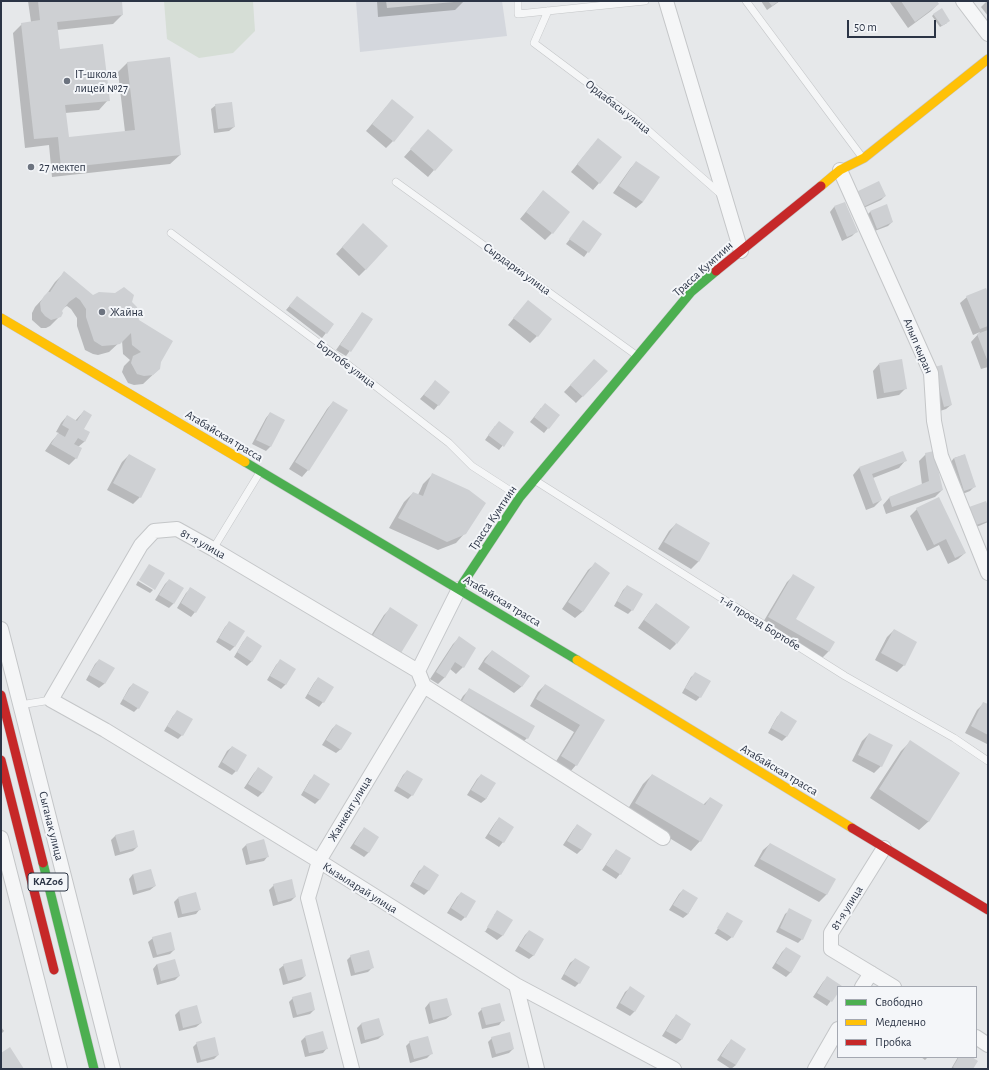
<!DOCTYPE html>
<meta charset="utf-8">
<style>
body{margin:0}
#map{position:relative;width:989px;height:1070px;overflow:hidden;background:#e6e8ea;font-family:"Alegreya Sans",sans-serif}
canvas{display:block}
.frame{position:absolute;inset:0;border:2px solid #2b3445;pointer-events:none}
.legend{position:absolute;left:837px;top:986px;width:140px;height:72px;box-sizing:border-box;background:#f4f6f9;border:1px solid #a4a8b1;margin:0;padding:5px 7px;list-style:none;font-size:12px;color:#2b3445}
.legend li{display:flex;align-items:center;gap:8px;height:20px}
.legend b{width:20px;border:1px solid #a4a8b1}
.scale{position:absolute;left:847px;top:20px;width:89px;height:18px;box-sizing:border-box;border:2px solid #2b3445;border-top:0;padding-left:5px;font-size:12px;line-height:14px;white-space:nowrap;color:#2b3445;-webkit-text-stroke:3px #f4f6f9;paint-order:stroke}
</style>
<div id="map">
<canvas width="989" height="1070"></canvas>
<div class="frame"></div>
<ul class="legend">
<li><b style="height:5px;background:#4caf50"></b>Свободно</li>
<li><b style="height:5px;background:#ffc107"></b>Медленно</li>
<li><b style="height:5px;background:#c62828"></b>Пробка</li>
</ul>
<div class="scale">50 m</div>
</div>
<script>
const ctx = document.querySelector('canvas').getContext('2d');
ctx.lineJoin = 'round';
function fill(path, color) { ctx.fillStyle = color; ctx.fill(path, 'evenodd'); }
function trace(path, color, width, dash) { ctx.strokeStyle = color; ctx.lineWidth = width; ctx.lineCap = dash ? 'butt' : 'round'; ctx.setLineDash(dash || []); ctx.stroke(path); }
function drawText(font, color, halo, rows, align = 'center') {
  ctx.font = font + ' "Alegreya Sans",sans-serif'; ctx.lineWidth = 4; ctx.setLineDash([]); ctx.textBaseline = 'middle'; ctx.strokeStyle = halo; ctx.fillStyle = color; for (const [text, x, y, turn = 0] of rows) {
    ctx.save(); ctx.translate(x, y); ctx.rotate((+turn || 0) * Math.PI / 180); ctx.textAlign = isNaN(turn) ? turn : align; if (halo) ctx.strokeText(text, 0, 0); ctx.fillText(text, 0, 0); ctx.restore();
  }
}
const built = new Path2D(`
 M356 1H502L507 36 360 52Z`);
const green = new Path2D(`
 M164 1H253L255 31 233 53 199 58 167 39Z`);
const shadow = new Path2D(`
 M28 1H121L122 15 113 24 57 30 59 50 108 100 99 110 65 113 68 138 125 132 118 72 128 62 180 155 170 164 52 177 49 145 25 148 13 33 22 24 31 22Z
 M377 1H464L455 10 378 17Z
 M761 1H780L767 10Z
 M889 1H936L938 4 931 11 908 28Z
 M987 1H988V16L981 7Z
 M934 14 947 23 940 27 932 16Z
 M216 105 234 127 229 131 214 133 211 109Z
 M386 107 393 141 386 148 366 131Z
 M428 130 434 170 428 177 404 157Z
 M592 146 599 183 593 190 571 172Z
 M636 162 643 202 636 208 613 193 630 169Z
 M543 191 552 233 545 240 520 219Z
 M855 193 885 196 881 200 857 211Z
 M844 203 856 232 852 236 842 241 830 212 834 207Z
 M886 206 892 222 888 226 872 232 866 216 870 212Z
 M583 222 601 234 584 257 566 244Z
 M357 231 366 269 359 276 336 254Z
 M64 273 92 296 131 302 138 321 160 361 159 369 143 384 134 385 128 383 122 372 124 366 130 360 123 354 122 340 109 352 98 355 93 354 85 350 77 326V318L71 309 67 306 63 308 60 316 50 326 46 328H41L32 320V313L35 307 46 295 55 282Z
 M988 295V367L981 369 971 342 980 332 973 335 960 303 967 297Z
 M297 297 333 324 322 338 286 310Z
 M528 301 537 336 530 343 508 325Z
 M362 313 372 320 346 356 336 350Z
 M594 360 607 371 576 403 564 392Z
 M879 364 906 388 899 395 877 399 873 371Z
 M930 372 951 405 946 409 940 411Z
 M431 386 449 392 434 410 420 399Z
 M333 402 308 470 302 477 289 469 327 409Z
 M541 408 548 428 544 433 530 422Z
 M84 411 82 429 89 433 84 442 78 447 81 449 76 458 69 465 45 451 52 441 59 433 56 432 61 423 67 416 75 421Z
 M270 413 284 420 270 447 266 451 252 444 266 418Z
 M495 426 513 433 499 450 485 440Z
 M926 454 942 490 935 497 886 514 883 505 889 498 922 485 919 461Z
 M129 455 140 497 133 504 107 490 122 462Z
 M964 455 974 487 970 491 960 495 950 463 954 458Z
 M905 461 899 468 873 478 881 500 874 507 866 510 853 475 859 468Z
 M432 475 465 533 456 543 438 550 389 528 404 502 413 493 418 495 423 484Z
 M988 508V522L972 529Z
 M917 509 965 553 958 559 948 564 939 545 927 551 910 516Z
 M676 524 709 543 698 562 691 569 658 549 669 531Z
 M595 564 608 573 582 612 575 618 562 609 588 570Z
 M794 575 795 619 833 642 828 652 821 659 762 624 787 582Z
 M169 580 183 588 173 604 169 608 155 600 165 584Z
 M138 581 153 590 150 593 136 585Z
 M627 586 632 610 628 614 614 606 623 590Z
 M191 588 205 597 195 612 191 617 177 608 186 593Z
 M656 604 676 644 670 650 638 628 650 611Z
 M390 609 400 652 367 642 384 615Z
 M229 623 243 631 234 647 230 651 216 642 225 627Z
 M894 630 904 665 897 672 875 660 887 637Z
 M247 637 252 661 247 666 234 657 243 642Z
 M459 638 463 667 456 674 450 669 444 678 438 684 430 679 453 644Z
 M492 651 528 676 521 687 514 693 478 669 485 658Z
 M99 660 113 668 104 684 99 688 86 680 95 664Z
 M280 661 294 669 285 685 281 689 267 680 276 665Z
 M696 673 700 697 696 701 682 693 691 677Z
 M318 678 332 687 323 702 319 707 305 698 314 683Z
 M133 684 138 708 134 712 120 704 129 688Z
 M545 685 603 721 576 765 570 772 555 763 574 732 530 706 538 692Z
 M470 689 527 738 520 745 456 708 463 696Z
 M984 703 988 706V743L987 744 965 733 977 710Z
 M178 711 182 735 178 739 164 731 173 716Z
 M781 713 795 721 786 737 782 741 768 733 777 717Z
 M336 725 341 749 336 753 322 745 332 729Z
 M869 734 881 766 874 773 852 761 862 741Z
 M910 742 929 821 919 830 870 798 901 751Z
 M232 747 236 771 232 775 218 767 227 751Z
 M258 769 272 777 262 793 258 797 244 788 254 773Z
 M407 771 412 795 408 799 394 791 403 775Z
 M481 775 495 783 486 799 481 803 467 795 477 779Z
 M652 775 703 805 710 798 700 841 691 851 626 812 643 784Z
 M315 776 329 784 319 800 315 804 301 795 310 780Z
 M499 818 503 842 499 847 485 838 495 823Z
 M577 825 582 849 577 854 563 845 573 830Z
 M364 829 369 852 364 857 350 848 360 833Z
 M116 835 137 847 133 851 115 856 111 840Z
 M770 844 834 879 826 895 819 902 754 866 763 850Z
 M246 845 268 856 264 861 246 865 242 849Z
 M616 850 620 874 616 879 602 870 612 855Z
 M424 867 438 875 428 891 424 895 410 886 419 871Z
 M133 874 155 886 150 890 133 895 129 879Z
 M274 885 295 897 291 901 273 906 269 890Z
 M683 890 697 898 688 914 683 918 669 910 679 894Z
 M461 893 465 917 461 921 447 913 457 897Z
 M178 898 200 909 196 914 178 918 174 902Z
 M790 910 802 939 798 943 776 932 785 914Z
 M497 912 511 920 502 936 497 940 484 931 485 932 495 915H494Z
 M727 913 732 937 727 941 714 933H715L725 917H724Z
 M529 931 534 955 529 959 515 951 525 935Z
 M153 938 174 950 170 954 153 958 148 942Z
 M786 948 791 972 786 977 772 968 782 952Z
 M351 956 372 968 368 972 351 976 347 960Z
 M575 959 579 983 575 987 561 979 570 963Z
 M157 964 179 976 175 980 157 985 153 969Z
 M284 965 305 976 301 980 283 985 279 969Z
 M827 978 841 986 838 987V991L827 1006 813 997 823 982Z
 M630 988 644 996 634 1012 630 1016 616 1008 625 992Z
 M293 998 314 1010 310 1014 293 1018 289 1002Z
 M446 999 451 1015 446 1019 429 1024 425 1008 429 1003Z
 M196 1007 201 1023 196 1027 179 1031 175 1015 179 1011Z
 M482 1009 503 1020 499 1025 482 1029 478 1013Z
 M676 1016 690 1024 681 1040 676 1044 662 1036 672 1020Z
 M378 1019 383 1035 378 1039 361 1044 357 1028 361 1024Z
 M1 1027 4 1031 1 1034Z
 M305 1037 327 1048 323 1053 305 1057 301 1041Z
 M492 1038 513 1049 509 1053 492 1058 488 1042Z
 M731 1041 736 1065 731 1069 717 1060 727 1045Z
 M410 1042 431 1054 427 1058 410 1063 406 1046Z
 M197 1043 218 1055 214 1059 197 1063 193 1047Z
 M921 1057H928L925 1060Z
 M958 1057H970L972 1069H951Z`);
const building = new Path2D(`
 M38 1H122L123 15 57 22 60 49 103 44 110 101 65 105 69 137 135 130 127 62 170 57 181 155 61 168 58 137 34 139 21 23 40 20Z
 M386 1H454V2L387 8Z
 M768 1H779L772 6Z
 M901 1H937L939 4 915 22Z
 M942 8 950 21 942 26 933 14Z
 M392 99 414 117 394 142 372 124Z
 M232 102 235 127 218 129 215 104Z
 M428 129 453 150 435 171 410 149Z
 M598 138 622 157 600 184 577 164Z
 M636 161 660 177 643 202 619 186Z
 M879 181 886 196 861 208 854 193Z
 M543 190 570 212 553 234 526 212Z
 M845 202 858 232 847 237 834 206Z
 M887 204 893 222 877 229 870 211Z
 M583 220 602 234 589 253 569 239Z
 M363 223 388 246 366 270 342 247Z
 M64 271 93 295 99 292 115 293 124 287 134 295 132 302 137 307 139 320 173 341 161 362 160 369 153 375 144 376 137 374 131 363 133 356 141 352 132 345 131 333 120 344 114 345 102 346 94 341 86 317V309L80 300 76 297 69 302 62 311 63 313 61 317 51 320 45 316 41 311 40 303 44 296 48 292H50Z
 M986 288 988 293V326L980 329 966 296Z
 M297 296 334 324 327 334 289 306Z
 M528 300 552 319 538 337 513 318Z
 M362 312 373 319 351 352 340 345Z
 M988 330V362L977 334Z
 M594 359 608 371 583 397 570 385Z
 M902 359 907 389 884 393 879 363Z
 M942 365 952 405 944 407 934 367Z
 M435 380 450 392 439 406 424 395Z
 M333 401 348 410 309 471 295 462Z
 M545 403 560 415 549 429 534 417Z
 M84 410 92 415 84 429 90 432 85 442 78 438 74 444 82 448 77 459 51 444 58 433 65 437 69 429 62 425 67 415 77 421Z
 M270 412 285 420 271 447 256 440Z
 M499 421 514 432 504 447 488 435Z
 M903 451 907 461 872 474 882 500 873 504 859 467Z
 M934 451 943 490 892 507 889 497 929 481 925 453Z
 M129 454 156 469 141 498 113 483Z
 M965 454 976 487 964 491 954 458Z
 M432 473 469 490 486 503 466 534 447 542 398 518 413 492 423 496Z
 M939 497 966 553 955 558 946 539 934 545 916 508Z
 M986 501 988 506V521L976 525 969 507Z
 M676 523 710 543 699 562 664 542Z
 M595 562 610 573 583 612 568 602Z
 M149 564 165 573 155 590 139 580Z
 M793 574 815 587 796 619 835 642 829 652 768 617Z
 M169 579 184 588 174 604 159 595Z
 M627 585 643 594 633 611 617 601Z
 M190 587 206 597 196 613 181 603Z
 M656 603 690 627 677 644 644 620Z
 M390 607 418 625 401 653 373 635Z
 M229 621 245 631 235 647 219 638Z
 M894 629 917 642 905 666 881 653Z
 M247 636 262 646 252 662 237 652Z
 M459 636 476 648 464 668 455 662 445 678 436 672Z
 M492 650 530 676 522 687 484 662Z
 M99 659 115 668 105 684 89 675Z
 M280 659 296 669 286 685 270 676Z
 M695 672 711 681 701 698 685 688Z
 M318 677 334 687 324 703 308 694Z
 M133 683 149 692 139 709 123 699Z
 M545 684 605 720 577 766 561 756 580 725 536 699Z
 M469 688 535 726 528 739 462 701Z
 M983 702 988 704V735L971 726Z
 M177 710 193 719 183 736 167 726Z
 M781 711 797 721 787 737 771 728Z
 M336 724 352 733 341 750 326 740Z
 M869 733 893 745 882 767 858 755Z
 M910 740 960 773 929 822 879 789Z
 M232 746 247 755 237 772 222 762Z
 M258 767 273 777 263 793 248 784Z
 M407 770 423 779 413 796 397 786Z
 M314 774 330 784 320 800 304 791Z
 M481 774 496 783 486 799 471 790Z
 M652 774 705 805 710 797 723 805 701 842 635 803Z
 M499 817 514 827 504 843 489 834Z
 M577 824 592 834 582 850 567 841Z
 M364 827 379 837 369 853 354 844Z
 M134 830 138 847 120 852 115 835Z
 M264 839 269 857 250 861 246 844Z
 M770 843 836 879 827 895 760 859Z
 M616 849 631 858 621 875 606 865Z
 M424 865 439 875 429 891 413 882Z
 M151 869 156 886 137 891 133 874Z
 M292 879 296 897 278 902 273 884Z
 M683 889 698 898 688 914 673 905Z
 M196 892 201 910 182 914 178 897Z
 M461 892 476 901 466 918 451 908Z
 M789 908 812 920 803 940 780 928Z
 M497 910 513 920 503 936 487 927Z
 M727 912 743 921 733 938 717 928Z
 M529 930 544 939 534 956 519 946Z
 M171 932 175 950 157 955 152 937Z
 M786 947 801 956 791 973 776 963Z
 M369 950 374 968 355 973 350 955Z
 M575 958 590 967 580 984 564 974Z
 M175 959 180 976 161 981 157 964Z
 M302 959 306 976 288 981 283 964Z
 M827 976 842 986 838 987V993L832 1002 817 993Z
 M630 986 645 996 635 1012 620 1003Z
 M311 992 315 1010 297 1015 292 997Z
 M447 998 452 1015 433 1020 429 1002Z
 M500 1003 505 1021 486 1025 481 1008Z
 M197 1005 202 1023 183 1028 179 1010Z
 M676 1014 691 1024 682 1040 666 1031Z
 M379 1018 384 1035 365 1040 361 1023Z
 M323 1031 328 1049 309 1053 305 1036Z
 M510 1032 514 1049 496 1054 491 1037Z
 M428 1036 433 1054 414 1059 409 1041Z
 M215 1037 219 1055 201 1060 196 1042Z
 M731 1039 746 1049 736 1065 721 1056Z
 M10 1047 24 1069H1V1053Z
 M959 1057H972L978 1061 973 1069H955L953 1067Z`);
const lane = new Path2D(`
 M518 1V14L645 1
 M746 1 862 157
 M548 11 534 43 633 117 723 196
 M396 182 636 355
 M171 233 347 364 449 443 472 466 520 497
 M536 481 845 676 954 738 988 761
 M213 549 260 472
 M20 705 51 700`);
const street = new Path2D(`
 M666 1 741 251
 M963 1 988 34
 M840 170 931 373 934 421 941 456 988 573
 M1 629 113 1069
 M418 671 213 549 177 529 154 531 141 545 51 700 105 730 319 861 516 985 674 1069
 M424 686 663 838
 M1 838 60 1069
 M884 848 831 933V949L894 987
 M516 985 537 1069
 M862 987 871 973
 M976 1037 988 1045
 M352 1069 308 898 319 861 424 686 418 671 459 589
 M815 1069 838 1029`);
const fast = new Path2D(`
 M245 462 577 660
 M459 589 520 497 691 292 716 271
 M43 863 94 1069`);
const slow = new Path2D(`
 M821 186 840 170 864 158 988 59
 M1 318 245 462
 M577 660 852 828`);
const jam = new Path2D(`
 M716 271 821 186
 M1 695 43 863
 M1 760 54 970
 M852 828 988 910`);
const markers = [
 [67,81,4,"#6c737f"],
 [31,167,4,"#6c737f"],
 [102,312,4,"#6c737f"]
];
const shields = [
 [48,882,40]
];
const shieldNames = [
 ["KАZ06",48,882]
];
const poiNames = [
 ["IT-школа",75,74],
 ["лицей №27",75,88],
 ["27 мектеп",39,167],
 ["Жайна",110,312]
];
const streetNames = [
 ["Ордабасы улица",618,107,38],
 ["Сырдария улица",517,269,36],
 ["Трасса Кумтиин",703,269,-42],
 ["Алып кыран",918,346,67],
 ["Бортобе улица",346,364,37],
 ["Атабайская трасса",224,436,31],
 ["Трасса Кумтиин",493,518,-56],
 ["81-я улица",203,544,29],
 ["Атабайская трасса",502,601,31],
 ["1-й проезд Бортобе",760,623,32],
 ["Атабайская трасса",779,770,31],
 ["Жанкент улица",350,809,-59],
 ["Сыганак улица",51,826,76],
 ["Кызыларай улица",360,888,32],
 ["81-я улица",847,908,-58]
];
fill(built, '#d4d7dd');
fill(green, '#d6ded6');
fill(shadow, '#0003');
fill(building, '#ced0d3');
trace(lane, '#c4c6c8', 8);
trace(street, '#c4c6c8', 16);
trace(fast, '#c4c6c8', 10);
trace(slow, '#c4c6c8', 10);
trace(jam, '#c4c6c8', 10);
trace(lane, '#f5f6f7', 7);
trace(street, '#f5f6f7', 14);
trace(fast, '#4caf50', 9);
trace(slow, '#ffc107', 9);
trace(jam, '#c62828', 9);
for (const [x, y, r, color] of markers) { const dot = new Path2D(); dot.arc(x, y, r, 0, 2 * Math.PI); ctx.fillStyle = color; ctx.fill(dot); trace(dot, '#f4f6f9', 1.5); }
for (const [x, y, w] of shields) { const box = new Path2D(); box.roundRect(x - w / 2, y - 9, w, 18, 3); ctx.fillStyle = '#f4f6f9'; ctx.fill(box); trace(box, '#2b3445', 1); }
drawText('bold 11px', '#2b3445', null, shieldNames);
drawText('12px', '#2b3445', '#f4f6f9', poiNames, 'left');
drawText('12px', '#2b3445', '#f4f6f9', streetNames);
</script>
